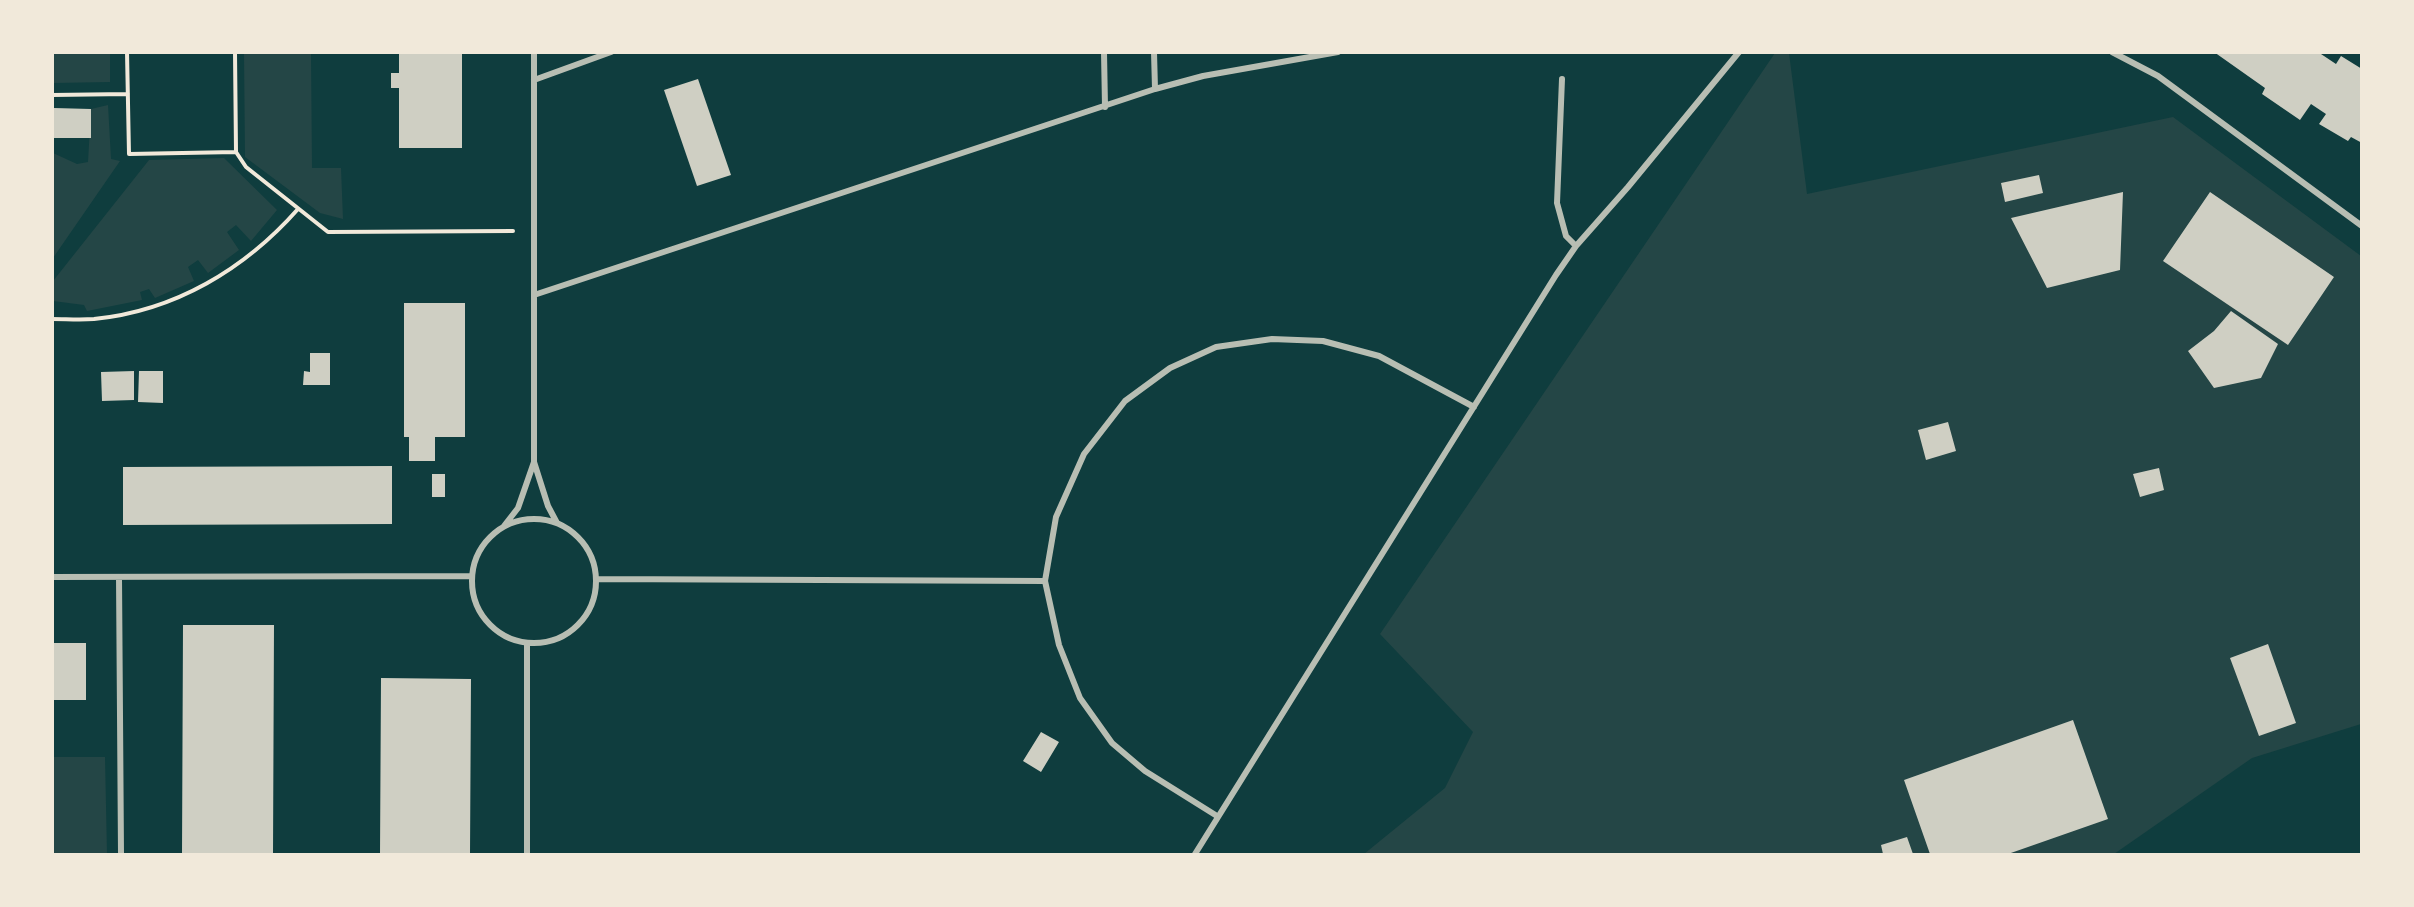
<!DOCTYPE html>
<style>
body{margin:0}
#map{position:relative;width:2414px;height:907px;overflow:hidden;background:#0f3d3e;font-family:"Libre Baskerville",serif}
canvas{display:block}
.frame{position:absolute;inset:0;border:54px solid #f1e9da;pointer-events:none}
</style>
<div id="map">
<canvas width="2414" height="907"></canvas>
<div class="frame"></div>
</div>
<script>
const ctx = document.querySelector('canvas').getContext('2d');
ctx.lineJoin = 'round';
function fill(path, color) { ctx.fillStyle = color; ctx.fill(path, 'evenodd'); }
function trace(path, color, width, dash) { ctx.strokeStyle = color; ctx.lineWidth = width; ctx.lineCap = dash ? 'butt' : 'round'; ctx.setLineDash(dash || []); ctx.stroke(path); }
const green = new Path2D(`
 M52 53H110V82L53 83Z
 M244 53H311L312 168H341L343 219 320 213 245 157Z
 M1775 53H1789L1807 194 2173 117 2361 256V724L2252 758 2114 854H1364L1445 788 1473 732 1380 634Z
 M108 105 111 159 120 161 53 258V153L77 164 88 162 91 109Z
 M224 158 277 210 251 241 236 225 227 232 239 250 208 273 198 260 188 267 194 281 155 298 149 289 140 292 142 300 87 311 84 305 53 301V281L149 160Z
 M52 757H105L107 854H53Z`);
const building = new Path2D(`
 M399 52H462V148H399V88H391V73H399Z
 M2214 52H2318L2336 64 2341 56 2362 69V143L2351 137 2348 141 2319 124 2326 114 2311 104 2300 120 2262 94 2265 88Z
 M698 79 731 175 697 186 664 90Z
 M54 108 91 109V138H53Z
 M2039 175 2043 193 2005 202 2001 183Z
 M2123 192 2120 270 2047 288 2011 218Z
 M2210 192 2334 277 2288 345 2163 261Z
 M404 303H465V437H435V461H409V437H404Z
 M2231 311 2278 344 2261 378 2214 388 2188 351 2214 331Z
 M310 353H330V385H303L304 371 310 372Z
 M134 371V400L102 401 101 372Z
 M139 371H163V403L138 402Z
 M1948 422 1956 451 1926 460 1918 430Z
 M392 466V524L123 525V467Z
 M2159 468 2164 490 2140 497 2133 474Z
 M432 474H445V497H432Z
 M183 625H274L273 854H182Z
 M52 643H86V700H52Z
 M2268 644 2296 723 2259 736 2230 658Z
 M381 678 471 679 470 854H380Z
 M2073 720 2108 819 2008 854H1930L1904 780Z
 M1041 732 1059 742 1041 772 1023 761Z
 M1907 837 1913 854H1883L1881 845Z`);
const path = new Path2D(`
 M127 52 129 154 236 152 235 52
 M52 95 128 94
 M236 152 246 167 328 232 513 231
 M52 319C66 319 80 320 94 319 175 311 245 269 298 209`);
const minor = new Path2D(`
 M534 52V462L548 506 557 523
 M1104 52 1105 107
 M1154 52 1155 89
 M2112 52 2158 76 2362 226
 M1562 79 1557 203 1566 236 1576 246
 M534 80 611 52
 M534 295 1155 89 1203 76 1338 52
 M472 581a62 62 0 1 1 124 0a62 62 0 1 1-124 0Z
 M504 526 518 508 534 462
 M52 577 472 576
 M119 577 121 854
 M597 579 1045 581
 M527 643V854
 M1217 816 1145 771 1112 743 1080 698 1059 645 1045 581 1056 517 1084 454 1125 401 1170 368 1216 347 1272 339 1323 341 1379 356 1474 407
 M1195 854 1556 275 1576 246 1628 187 1739 52`);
fill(green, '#244646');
fill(building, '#cfcfc3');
trace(path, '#f1e9da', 4);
trace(minor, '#b8beb3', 6);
</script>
